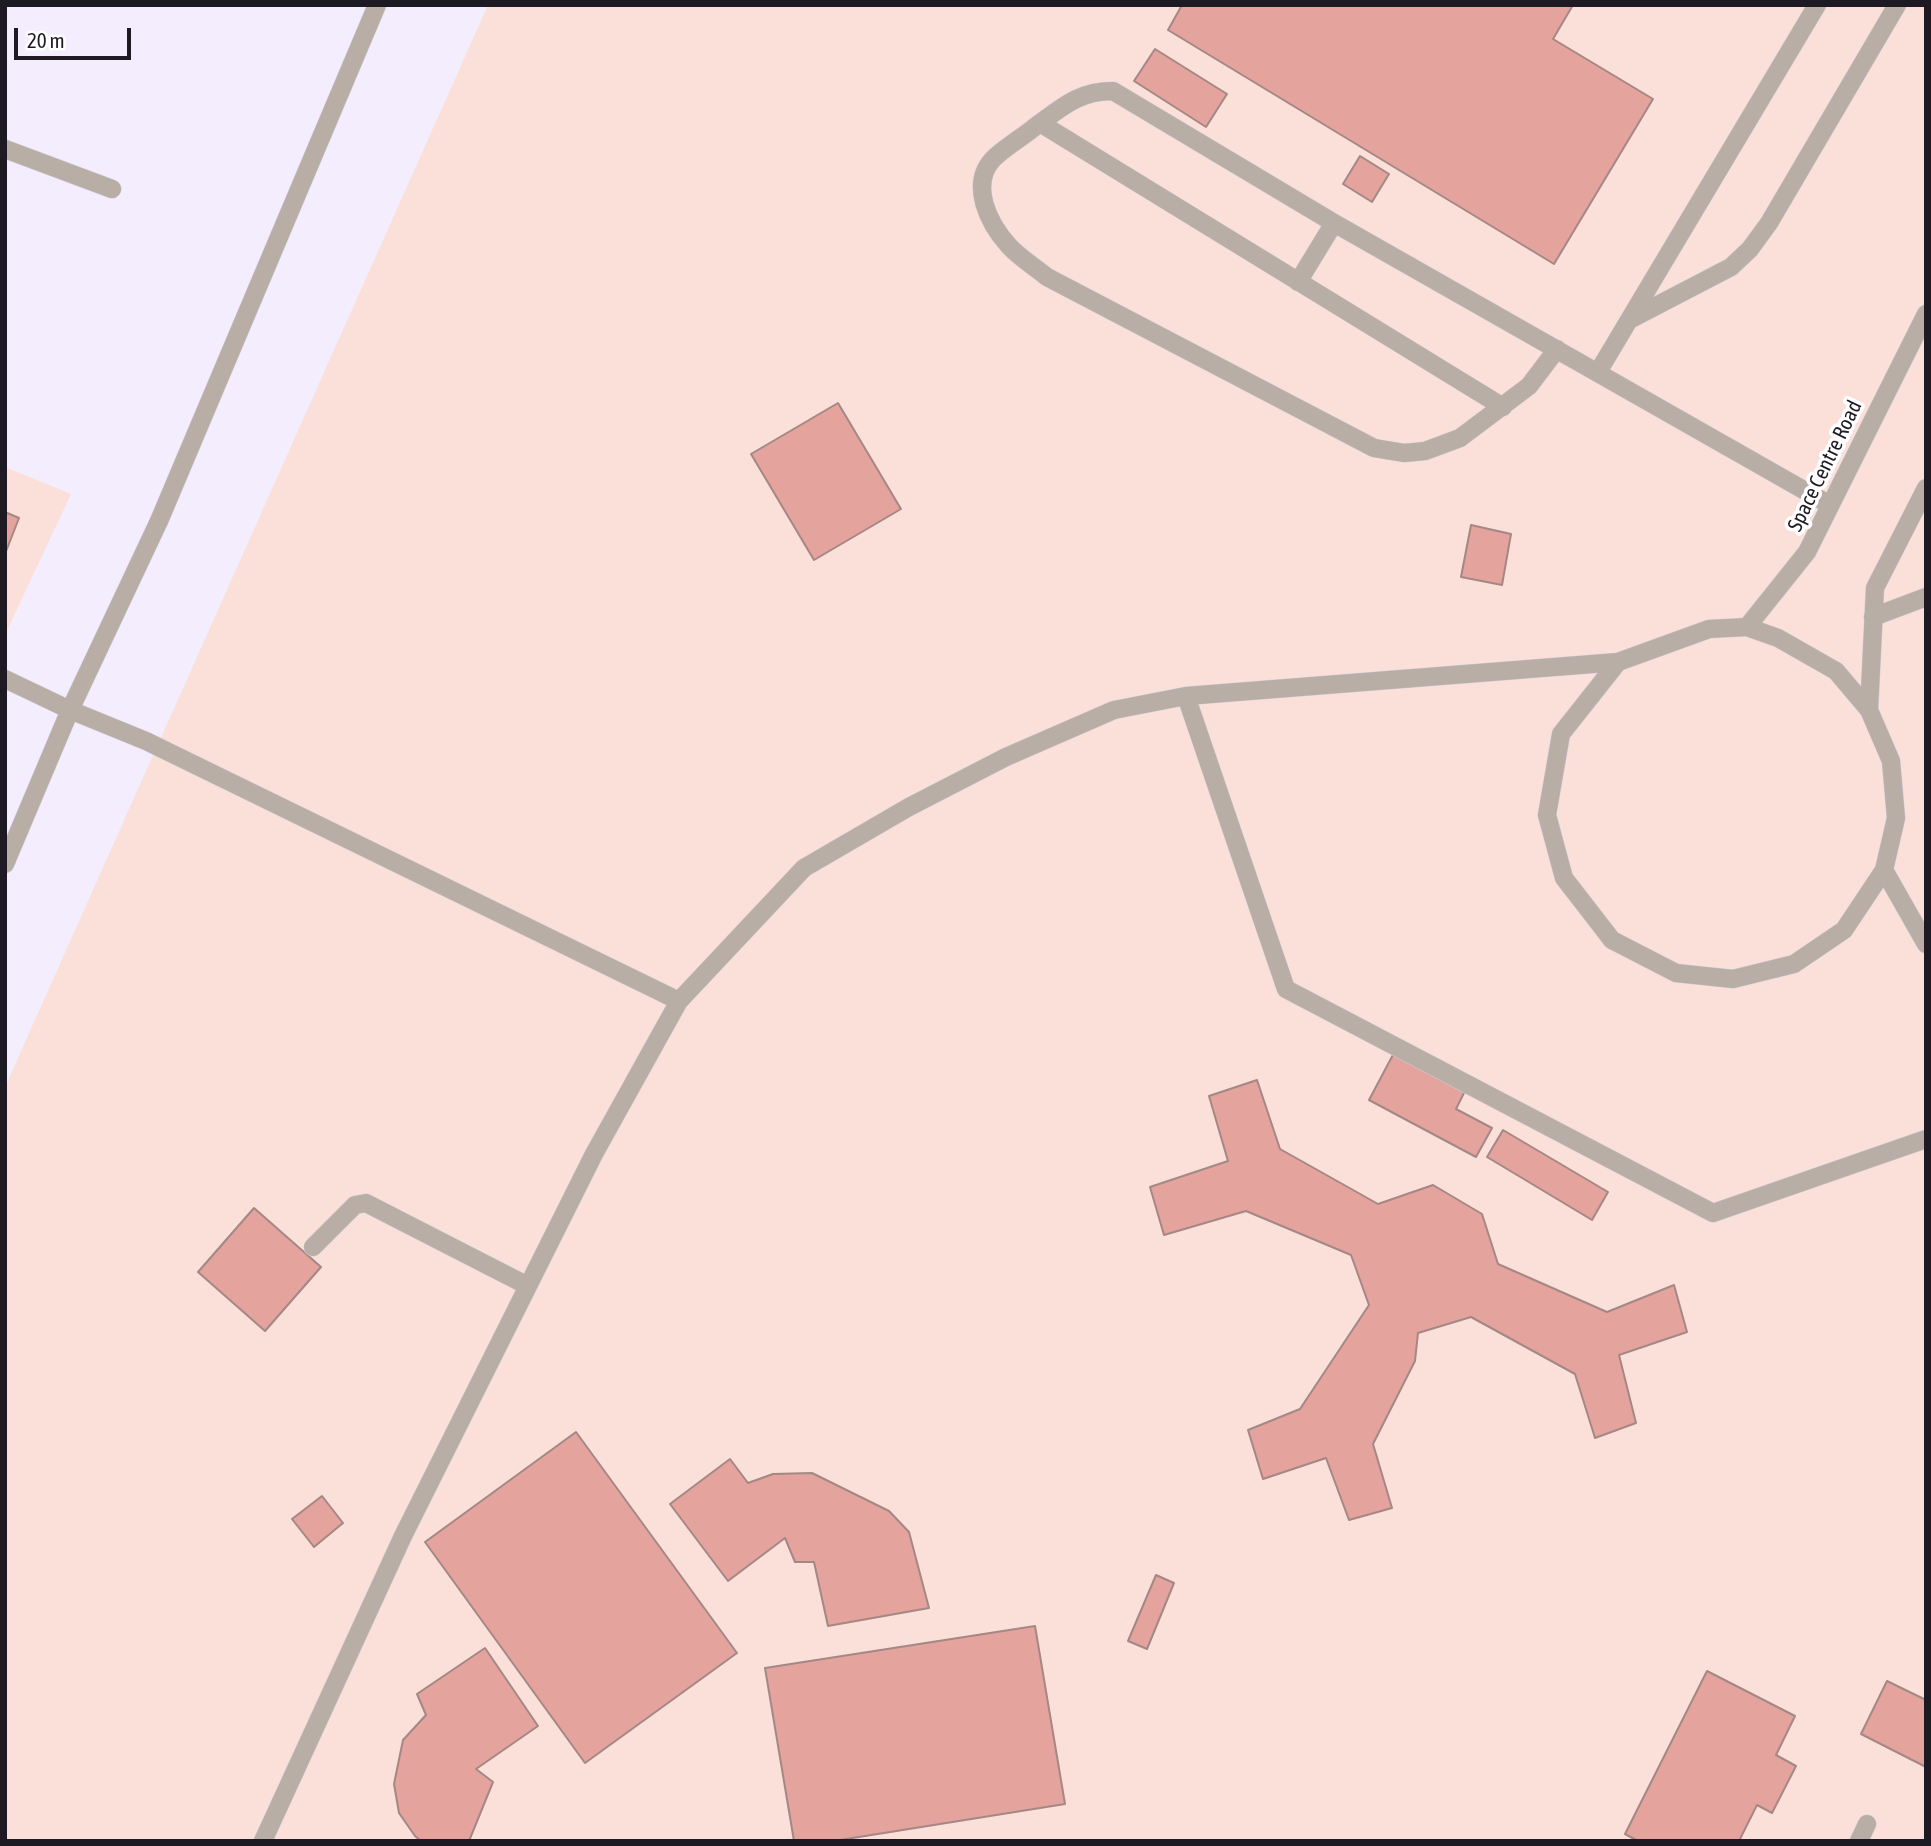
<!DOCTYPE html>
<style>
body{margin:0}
#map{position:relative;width:1931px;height:1846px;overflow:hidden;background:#f3edfd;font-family:"Asap Condensed",sans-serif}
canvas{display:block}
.frame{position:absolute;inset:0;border:7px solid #1e1a23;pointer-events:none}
.scale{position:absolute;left:14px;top:28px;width:117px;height:32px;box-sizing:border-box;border:4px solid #1e1a23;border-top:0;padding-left:9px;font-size:21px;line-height:24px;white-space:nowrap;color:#1e1a23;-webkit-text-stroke:5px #fff;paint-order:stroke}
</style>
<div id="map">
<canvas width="1931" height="1846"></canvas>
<div class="frame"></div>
<div class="scale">20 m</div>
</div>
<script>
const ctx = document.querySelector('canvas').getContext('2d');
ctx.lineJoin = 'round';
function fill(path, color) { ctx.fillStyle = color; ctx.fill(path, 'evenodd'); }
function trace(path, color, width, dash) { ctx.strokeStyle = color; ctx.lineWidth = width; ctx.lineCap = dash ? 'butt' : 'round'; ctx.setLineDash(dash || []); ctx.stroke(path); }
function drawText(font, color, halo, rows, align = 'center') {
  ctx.font = font + ' "Asap Condensed",sans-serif'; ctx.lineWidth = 7; ctx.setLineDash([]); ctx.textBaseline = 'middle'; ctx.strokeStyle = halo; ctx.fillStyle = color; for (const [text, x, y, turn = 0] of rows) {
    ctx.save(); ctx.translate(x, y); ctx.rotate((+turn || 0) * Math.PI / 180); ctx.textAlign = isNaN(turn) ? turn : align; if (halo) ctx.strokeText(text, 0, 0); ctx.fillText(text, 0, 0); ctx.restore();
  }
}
const industrial = new Path2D(`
 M488 5H1926V1841H5V1087Z
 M5 467 71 494 5 635Z`);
const building = new Path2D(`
 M1182 5H1573L1553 39 1653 99 1554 264 1168 30Z
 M1155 49 1227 94 1206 127 1134 81Z
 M1360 156 1389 174 1372 202 1343 184Z
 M838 403 901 509 814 560 751 454Z
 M5 512 19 518 5 554Z
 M1471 525 1511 534 1502 585 1461 577Z
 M1395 1051 1466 1089 1456 1109 1492 1128 1476 1157 1369 1100Z
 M1257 1080 1280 1149 1378 1204 1433 1185 1482 1214 1498 1264 1607 1312 1674 1285 1687 1332 1619 1355 1636 1423 1595 1438 1575 1374 1471 1317 1418 1333 1415 1361 1373 1444 1392 1508 1349 1520 1326 1458 1263 1479 1248 1430 1300 1409 1369 1305 1351 1255 1246 1211 1164 1235 1150 1187 1228 1161 1209 1096Z
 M1503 1130 1608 1192 1592 1220 1487 1157Z
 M254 1208 321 1267 265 1331 198 1272Z
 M576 1432 737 1653 585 1763 425 1542Z
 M730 1459 748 1483 773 1474 812 1473 889 1511 909 1532 929 1608 828 1626 814 1562H795L785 1538 728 1581 670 1504Z
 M322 1496 343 1523 314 1547 292 1519Z
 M1156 1575 1174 1583 1147 1649 1128 1641Z
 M1035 1626 1065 1804 834 1841H794L765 1668Z
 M485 1648 538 1726 476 1769 493 1782 469 1841H421L415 1836 399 1813 394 1784 403 1740 426 1715 417 1694Z
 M1707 1671 1795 1716 1776 1755 1796 1766 1772 1813 1757 1805 1739 1841H1638L1625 1834Z
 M1887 1681 1926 1700V1767L1861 1734Z`);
const lane = new Path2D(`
 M1040 123 1503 407
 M5 149 112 189
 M1298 282 1334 223
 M1629 320 1731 267 1750 249 1769 223 1897 5
 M1557 349 1529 386 1460 438 1425 451 1404 453 1374 448 1047 277C1035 267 1020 258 1009 246 989 224 969 185 993 159 1005 147 1023 137 1036 126 1062 107 1079 91 1113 91L1334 223 1830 505
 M1598 372 1817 5
 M1873 617 1926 597
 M1747 627 1807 552 1926 314
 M5 679 70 710 146 741 679 1001
 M1186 696 1286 989 1713 1213 1926 1139
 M1869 710 1836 671 1778 638 1747 627 1709 629 1618 662 1561 734 1547 815 1564 878 1612 940 1676 973 1733 979 1794 964 1844 930 1884 870 1896 818 1891 761 1869 710 1875 588 1926 488
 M5 864 70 710 159 521 377 5
 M1884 870 1926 944
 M313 1247 355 1205 366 1203 528 1286
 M263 1841 403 1536 594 1154 679 1001 804 868 909 807 1006 757 1114 710 1186 696 1618 662
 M1859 1841 1867 1824`);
const streetNames = [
 ["Space Centre Road",1825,466,-64]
];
fill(industrial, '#fae0d9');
fill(building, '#e4a39d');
trace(building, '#a58785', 2);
trace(lane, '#d1cbda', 19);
trace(lane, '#b8aea6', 18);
drawText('21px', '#1e1a23', '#fff', streetNames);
</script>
